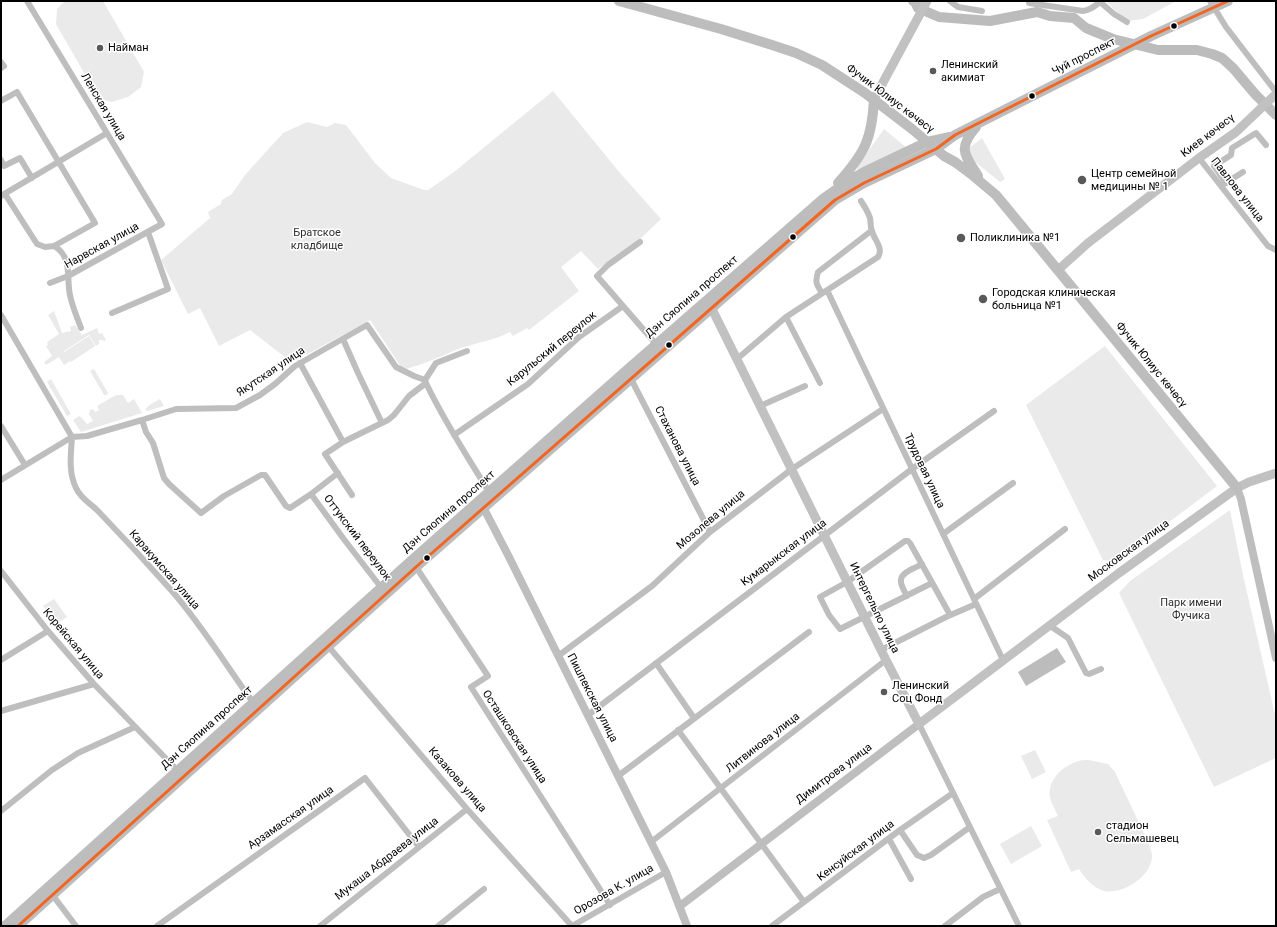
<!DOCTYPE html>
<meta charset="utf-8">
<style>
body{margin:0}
#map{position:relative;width:1277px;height:927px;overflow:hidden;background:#fff;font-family:Roboto,sans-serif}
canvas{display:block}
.frame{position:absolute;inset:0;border:2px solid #000;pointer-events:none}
</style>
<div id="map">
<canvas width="1277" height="927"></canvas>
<div class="frame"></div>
</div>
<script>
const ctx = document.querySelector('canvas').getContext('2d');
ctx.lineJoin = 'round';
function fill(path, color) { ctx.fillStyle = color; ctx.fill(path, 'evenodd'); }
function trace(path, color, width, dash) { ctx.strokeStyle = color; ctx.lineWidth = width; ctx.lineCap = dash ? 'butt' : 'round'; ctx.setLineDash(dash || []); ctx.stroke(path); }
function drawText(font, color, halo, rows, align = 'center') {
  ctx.font = font + ' Roboto,sans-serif'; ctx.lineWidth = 3; ctx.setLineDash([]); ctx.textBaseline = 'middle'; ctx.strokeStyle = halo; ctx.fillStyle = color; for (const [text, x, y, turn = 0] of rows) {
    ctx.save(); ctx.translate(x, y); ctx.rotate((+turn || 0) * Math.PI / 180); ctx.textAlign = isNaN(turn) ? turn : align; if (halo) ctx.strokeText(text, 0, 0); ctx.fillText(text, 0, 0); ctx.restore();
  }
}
const green = new Path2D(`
 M65 1H103L144 72 141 87 128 97 112 102 99 99 56 24 57 9Z
 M1106 1H1176L1143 19 1128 21 1116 11Z
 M553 91 620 173 661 219 636 243 598 269 581 251 561 267 579 291 529 330 527 328 513 336 510 332C493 341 474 343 456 350 439 357 424 364 406 369L401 367 370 320 308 354 286 358 250 330 219 346 200 308 188 314 161 260 210 218 208 212 221 204 222 200 232 194 245 175 283 133 307 122 327 127 335 123 346 125 375 163 391 178 424 190H428L454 172Z
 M884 129 907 148 857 170V167Z
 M982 138 1005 179 1000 182 970 158 969 148Z
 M54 311 62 333 71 331 70 327 75 325 82 335 97 328 99 334 102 333 106 340 104 341 102 340H99V344L96 346 89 335 64 351V352L89 336 95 346 71 362 70 361 64 365 59 357 46 365 44 362 52 356 46 346 48 345 47 342 59 334 48 315Z
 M1105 346 1217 486 1116 562 1103 560 1026 405Z
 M94 369 108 393 107 395H104L90 371Z
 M51 379 71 414 67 416 47 382Z
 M116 395H123L128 403 134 399 142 413 81 432 73 420 79 416 81 417 87 424 93 421 89 414 90 410 93 409 95 412 99 410 97 406 116 395 120 402Z
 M160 399 164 406 147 411 145 409 151 404Z
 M1230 510 1243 575 1276 719V758L1214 787 1119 593 1130 581Z
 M54 599 67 617 56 624 43 606Z
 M1035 750 1046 772 1032 779 1021 756Z
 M1089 760 1108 764 1115 772 1149 844C1150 847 1152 852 1152 856 1152 876 1123 895 1104 891 1093 888 1085 878 1079 869L1071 872 1047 820 1058 816C1055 810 1052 804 1050 798 1047 781 1061 767 1076 762 1080 760 1085 760 1089 760Z
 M1031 826 1042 846 1011 864 1000 844Z`);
const water = new Path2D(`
 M1057 648 1066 662 1026 686 1018 672Z`);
const river = new Path2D(`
 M913 1 915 2 918 8 939 17 990 21 1037 12 1050 16 1074 18 1086 28 1113 39 1158 50H1197L1212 54 1222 58 1233 68 1255 94 1276 115`);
const minor = new Path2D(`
 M27 1 162 224 68 276 50 283
 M950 1 958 7 982 11
 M1099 1 1114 14 1127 22
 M1210 1 1226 27 1276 92
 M1029 3 1083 11C1090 10 1094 7 1100 2
 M1 62 4 66 1 68
 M1 101 17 92 95 223 54 246 45 247 37 244 5 194
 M1199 158 1268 246 1276 250
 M1 160 4 166 20 158 32 178
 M1226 183 1214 166 1231 155 1232 148 1256 133 1266 145
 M1224 184 1243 172
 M1 196 107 133
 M640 242 608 265 597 276 656 344
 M54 246C73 257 66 277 70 295 72 306 77 317 81 328
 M827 290 1003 660
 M822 293C816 284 815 282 818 272L871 231
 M112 313 168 289 148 232
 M1 315 72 437
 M786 317 820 383
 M343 339 358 373 382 423
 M737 359 786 317 878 257C884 248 874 240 872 231 870 227 871 222 870 218 868 212 865 207 861 201
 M300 363 343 442
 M630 377 710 532
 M425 380 436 363 467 351
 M760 406 805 386
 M142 420 146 432 153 443 164 478 169 484 201 513 224 496 261 475H265L286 506 290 508 311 494 338 473
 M1 426 25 465
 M454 435 528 384 579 337 623 306
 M72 437C71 453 68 472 76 488 81 499 90 503 98 511 123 537 147 563 171 590 202 625 227 667 255 705
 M1 480 72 437 87 436 142 420 176 409 236 408 260 395 275 384 295 366 367 325 396 367 414 376 425 380 426 383
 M311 494 343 538 383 590
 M352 495 325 454 343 442 388 420 394 415 409 396 426 383C444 421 467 456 489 492
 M943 534 1013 483
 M416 567 488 676 471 687 610 905
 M1 571 48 631 94 684 178 771
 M932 583 840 629 829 615 820 597 847 582 905 541H908L910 543 949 613
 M907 596C905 592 900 585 901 580 901 572 916 568 922 564
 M974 599 1065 529
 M1049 625 1068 638 1086 673 1089 674 1101 669
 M328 646 467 809 572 926
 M881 650 946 617 976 604
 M558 656 652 586 710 532 792 469 883 409
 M1 660 48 631
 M656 663 694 718
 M1 711 94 684
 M588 715 912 469 994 411
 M919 724 1019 926
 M678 730 804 902
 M618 776 809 632
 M1 811 52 770 78 753 135 727
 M900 830 917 855 924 858 931 855 970 827
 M889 839 911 879
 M651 842 886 660
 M51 893 76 926
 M157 926 365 778 419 847
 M320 926 467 809
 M438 926 484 889
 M572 926 666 872
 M772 926 900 830 953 793
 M945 926 983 897 1000 889`);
const tertiary = new Path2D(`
 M1237 488 1241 499 1276 658
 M481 503 508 555 651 842 666 872 687 926
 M680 906 919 724`);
const secondary = new Path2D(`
 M874 99 927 1
 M1058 270 1088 243 1199 158 1236 132 1276 94
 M709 303 886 660 919 724 1119 573 1237 488 1249 482 1276 473`);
const primary = new Path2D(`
 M619 1 721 29 772 45 796 53 822 65 865 93 912 129 944 156 955 162 971 174 996 195 1015 218 1237 488
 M976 127C957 149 965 155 978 176
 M838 183C865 153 872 139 874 99
 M5 926 411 561 627 370 824 198 850 180 864 172 927 142 950 137
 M18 926 416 567 835 200 864 183 936 149 955 135 1151 36 1228 1`);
const bus1 = new Path2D(`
 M18 926 416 567 835 200 864 183 936 149 955 135 1151 36 1228 1`);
const markers = [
 [1174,26,3.5,"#000"],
 [100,48,4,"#595959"],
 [933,71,4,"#595959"],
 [1032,96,3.5,"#000"],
 [1082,180,5,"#595959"],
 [793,237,3.5,"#000"],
 [961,238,5,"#595959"],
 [983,299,5,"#595959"],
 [669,345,3.5,"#000"],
 [427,558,3.5,"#000"],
 [884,692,4,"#595959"],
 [1098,832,4,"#595959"]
];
const poiNames = [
 ["Найман",108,48],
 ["Ленинский",941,65],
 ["акимиат",941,78],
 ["Центр семейной",1091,174],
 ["медицины № 1",1091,187],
 ["Поликлиника №1",970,238],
 ["Городская клиническая",992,293],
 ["больница №1",992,306],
 ["Ленинский",892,686],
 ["Соц Фонд",892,699],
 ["стадион",1106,826],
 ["Сельмашевец",1106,839]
];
const streetNames = [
 ["Чуй проспект",1084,57,-27],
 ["Фучик Юлиус көчөсү",890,99,37],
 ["Ленская улица",103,107,59],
 ["Киев көчөсү",1208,136,-37],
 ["Павлова улица",1237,190,52],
 ["Нарвская улица",102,246,-29],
 ["Дэн Сяопина проспект",692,297,-41],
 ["Карульский переулок",552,349,-39],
 ["Фучик Юлиус көчөсү",1151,365,51],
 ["Якутская улица",271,372,-34],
 ["Стаханова улица",677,446,63],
 ["Трудовая улица",924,471,65],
 ["Дэн Сяопина проспект",449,512,-41],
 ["Мозолева улица",711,520,-40],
 ["Оттукский переулок",357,538,53],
 ["Московская улица",1129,551,-36],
 ["Кумарыкская улица",784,553,-37],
 ["Каракумская улица",164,570,49],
 ["Интергельпо улица",874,608,64],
 ["Корейская улица",73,644,50],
 ["Пишпекская улица",592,698,63],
 ["Дэн Сяопина проспект",207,728,-42],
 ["Осташковская улица",514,737,57],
 ["Литвинова улица",763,743,-38],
 ["Димитрова улица",834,774,-37],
 ["Казакова улица",457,780,49],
 ["Арзамасская улица",291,818,-35],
 ["Кенсуйская улица",856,851,-37],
 ["Мукаша Абдраева улица",387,859,-38],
 ["Орозова К. улица",614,890,-30]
];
const parkNames = [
 ["Братское",317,233],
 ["кладбище",317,246],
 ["Парк имени",1191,603],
 ["Фучика",1191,616]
];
fill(green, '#eaeaea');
fill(water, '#bcbcbc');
trace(river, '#bcbcbc', 10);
trace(minor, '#bebebe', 6);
trace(tertiary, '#bebebe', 8);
trace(secondary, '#c1c1c1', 9);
trace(primary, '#bdbdbd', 10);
trace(bus1, '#f26522', 3);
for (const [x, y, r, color] of markers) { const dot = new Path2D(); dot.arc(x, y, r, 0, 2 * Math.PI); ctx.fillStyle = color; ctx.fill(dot); trace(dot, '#fff', 1.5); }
drawText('11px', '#000', '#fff', poiNames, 'left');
drawText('11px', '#000', '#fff', streetNames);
drawText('11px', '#2f2f2f', '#fff', parkNames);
</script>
